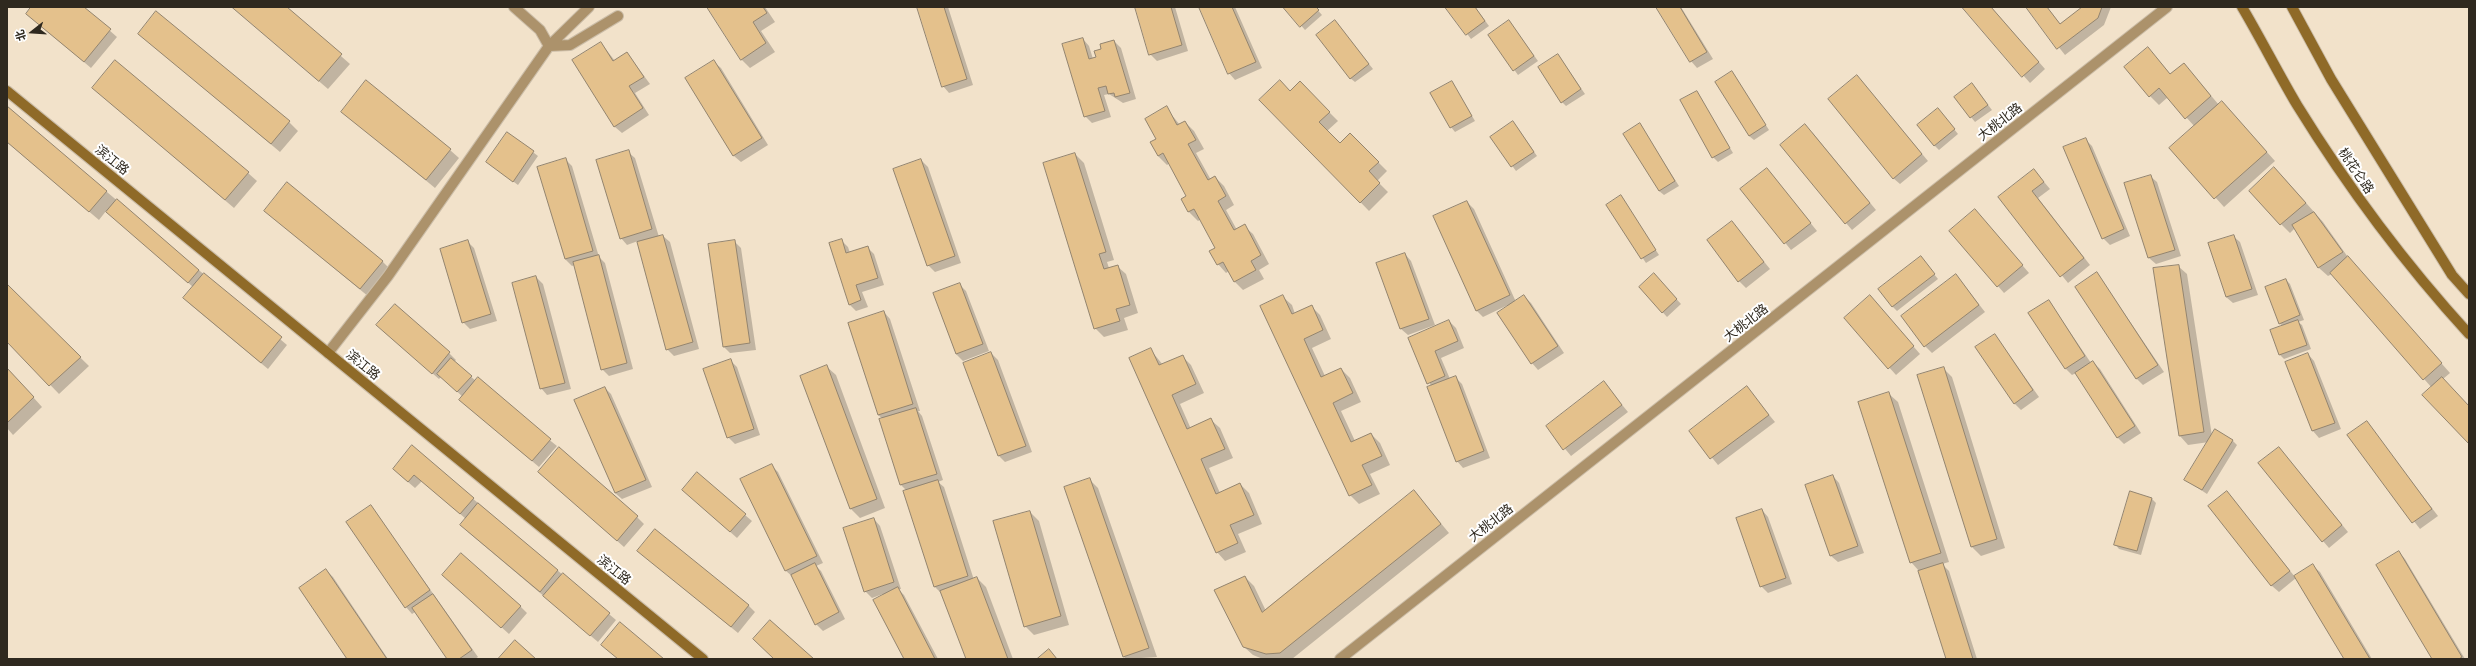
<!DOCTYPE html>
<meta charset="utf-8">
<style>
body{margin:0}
#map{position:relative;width:2476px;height:666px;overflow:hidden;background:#f2e2ca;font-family:Lato,"Noto Sans SC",sans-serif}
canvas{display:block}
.frame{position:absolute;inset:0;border:8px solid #2f291f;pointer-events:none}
.north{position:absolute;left:12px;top:12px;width:40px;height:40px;-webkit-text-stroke:3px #fff;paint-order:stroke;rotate:253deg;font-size:11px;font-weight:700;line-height:16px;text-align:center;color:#2f291f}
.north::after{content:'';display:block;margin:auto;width:14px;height:18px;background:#2f291f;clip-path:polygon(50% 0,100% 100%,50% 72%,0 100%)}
</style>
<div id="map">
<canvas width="2476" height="666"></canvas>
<div class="frame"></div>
<div class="north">北</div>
</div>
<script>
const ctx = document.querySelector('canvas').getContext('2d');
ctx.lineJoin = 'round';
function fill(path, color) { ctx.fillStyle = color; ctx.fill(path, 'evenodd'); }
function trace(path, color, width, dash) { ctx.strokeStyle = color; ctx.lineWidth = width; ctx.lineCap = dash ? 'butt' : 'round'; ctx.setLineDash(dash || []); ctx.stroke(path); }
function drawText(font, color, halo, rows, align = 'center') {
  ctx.font = font + ' Lato,"Noto Sans SC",sans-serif'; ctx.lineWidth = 4; ctx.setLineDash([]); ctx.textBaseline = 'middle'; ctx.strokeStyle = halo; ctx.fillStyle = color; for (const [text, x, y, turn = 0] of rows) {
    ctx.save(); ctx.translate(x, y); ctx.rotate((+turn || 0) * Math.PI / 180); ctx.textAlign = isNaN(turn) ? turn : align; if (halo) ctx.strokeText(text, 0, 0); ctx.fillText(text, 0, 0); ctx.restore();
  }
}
const shadow = new Path2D(`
 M33 7H83L117 37 91 68 34 20Z
 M232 7H285L350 64 328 89Z
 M708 7H765L775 22 761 31 775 52 750 68 741 59Z
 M918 7H948L973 85 949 93 943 86Z
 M1136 7H1175L1188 51 1157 61 1150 54Z
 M1200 7H1235L1262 68 1235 80 1229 73Z
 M1285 7H1315L1322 15 1305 30Z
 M1447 7H1475L1489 26 1471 39Z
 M1658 7H1681L1713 59 1697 68 1691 61Z
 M1963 7H1991L2045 69 2030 83Z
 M2027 7H2047L2061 25 2083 7H2111L2104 25 2065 55Z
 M1335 21 1373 69 1355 82 1350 78Z
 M1509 21 1538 61 1518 75 1489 35Z
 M139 34 289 122 298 131 280 152Z
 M1083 39 1089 46 1093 59 1097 58 1102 50 1114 41 1121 48 1136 99 1123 103 1109 94 1104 95 1111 117 1092 123 1085 116Z
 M601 43 615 61 627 53 650 84 635 93 649 115 622 133 615 127 573 61Z
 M1558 55 1585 94 1566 106 1562 102Z
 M2156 57 2171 75 2184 64 2219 105 2222 102 2275 161 2224 207 2171 148 2195 127 2168 97 2159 105 2150 96Z
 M714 62 721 68 768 145 741 162 734 156 687 79Z
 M1732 72 1769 130 1754 140 1749 136Z
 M1857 76 1928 161 1900 184 1893 178Z
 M1452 82 1475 121 1455 132 1451 127Z
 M1300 83 1338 121 1327 131 1340 144 1350 134 1387 171 1377 181 1388 192 1369 211 1261 100 1290 92Z
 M1972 84 1992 110 1975 122 1955 97Z
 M93 88 248 173 257 181 234 208Z
 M1697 92 1733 153 1718 162 1713 157Z
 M7 107 287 345 268 369 191 305 184 298 193 287 106 211 99 220 7 142Z
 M1166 108 1180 125 1185 122 1194 131 1204 149 1196 153 1211 180 1215 177 1224 186 1234 205 1226 210 1237 230 1244 226 1253 234 1269 264 1259 270 1264 279 1243 290 1235 282 1229 271 1226 273 1218 264 1217 248 1201 219 1198 221 1189 212 1182 199 1188 196 1170 163 1167 165 1158 156 1151 142 1157 139Z
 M343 112 450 150 459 158 435 188Z
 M1942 114 1958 134 1939 150 1934 145Z
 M1640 125 1679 186 1664 195 1659 191Z
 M1517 127 1537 156 1516 171 1491 137Z
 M1812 132 1876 210 1852 230 1846 223Z
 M508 133 538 156 518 185 487 162Z
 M2085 139 2092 146 2130 236 2110 245 2103 238Z
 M628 152 635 158 659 237 663 236 670 242 699 349 674 356 667 349 638 241 627 245 621 238Z
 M1075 154 1084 163 1114 260 1107 262 1109 268 1117 266 1126 274 1138 313 1124 318 1128 330 1104 337 1095 328Z
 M565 159 572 166 599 257 605 263 633 369 609 376 602 369 575 265 572 266 565 259 538 167Z
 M921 160 928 167 961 263 935 272 928 265Z
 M1767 169 1817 231 1791 250 1742 189Z
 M2034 170 2050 189 2038 198 2090 265 2068 283 1999 197Z
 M2150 176 2157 182 2181 256 2156 264 2149 258 2125 184Z
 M2283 177 2323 222 2350 260 2450 373 2443 379 2469 407V443L2432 388 2332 274 2328 276 2319 268 2295 228 2290 233 2281 224Z
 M1621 197 1659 255 1646 263 1607 205Z
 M1467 202 1474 209 1516 302 1524 296 1531 303 1564 353 1538 370 1532 363 1508 305 1483 317 1476 310Z
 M265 211 382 261 391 270 369 297Z
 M1981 217 2029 273 2004 293 1950 231Z
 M1732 222 1770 269 1746 288 1739 281Z
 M2233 236 2240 242 2258 295 2233 303 2226 297Z
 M841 240 848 247 850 253 868 248 874 254 884 285 862 292 868 307 856 311 849 304Z
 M734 241 741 248 756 350 730 353 724 347Z
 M468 242 474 248 497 321 470 329 463 322Z
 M1405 254 1411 261 1435 325 1408 335 1401 329Z
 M1921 258 1938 279 1897 311 1892 306Z
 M2178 266 2187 274 2212 436 2232 440 2237 445 2207 494 2186 480 2209 442 2188 445 2180 436Z
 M2097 273 2164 372 2143 385 2137 379 2076 287Z
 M1956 275 1985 312 1932 353 1925 346Z
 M536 277 543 284 571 389 547 395 541 388Z
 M1658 279 1681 304 1667 317 1640 287Z
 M2286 280 2290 284 2304 320 2298 322 2302 325 2311 349 2284 359 2280 355 2283 326 2279 323Z
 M959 284 966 291 989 351 963 361 956 354 934 294Z
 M7 286 89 366 59 394 7 340Z
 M1283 297 1292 305 1295 314 1311 306 1320 315 1331 339 1312 348 1325 376 1341 369 1350 378 1361 402 1341 411 1355 441 1371 434 1380 443 1390 465 1370 474 1380 494 1359 504 1350 495Z
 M2049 301 2091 363 2093 362 2100 369 2141 433 2124 444 2118 438 2076 373 2072 375 2066 369 2030 313Z
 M1876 303 1920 354 1896 375 1845 318Z
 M395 305 449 353 456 360 454 362 476 381 557 446 539 467 467 406 463 397 441 377 439 379 384 332Z
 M884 312 890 319 920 411H918L922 416 943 480 938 482 944 487 974 580 977 578 986 587 1013 659H967L941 593 934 586 907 491 901 485 883 419 878 415Z
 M1449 321 1456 328 1464 348 1441 358 1450 379 1455 377 1462 384 1490 458 1463 468 1457 461 1431 386 1409 339Z
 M1995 335 2039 397 2021 410 2014 403Z
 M1150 349 1163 365 1182 356 1191 365 1204 393 1180 404 1191 429 1211 420 1220 428 1233 458 1209 468 1220 493 1240 484 1249 493 1262 524 1238 534 1246 552 1225 561 1217 552Z
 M991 353 998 360 1032 452 1005 462 999 456Z
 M2308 354 2314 361 2341 429 2319 438 2313 431 2286 362Z
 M731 361 737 367 760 435 735 444 728 437Z
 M827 367 836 375 885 508 860 518 851 509 801 376Z
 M7 368 42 407 13 435 7 428Z
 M1943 368 1952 377 2005 548 1981 556 1972 547 1919 376Z
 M1604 383 1628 412 1571 456 1547 427Z
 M605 388 611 394 652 487 622 499 615 493Z
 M1747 388 1775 422 1718 465 1690 431Z
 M1889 394 1898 402 1949 562 1942 564 1949 571 1977 659H1947L1919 571 1911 562Z
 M2366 422 2438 516 2420 529 2348 436Z
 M412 447 616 620 598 642 468 532 466 519 422 481 415 488 401 476Z
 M2285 455 2348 532 2329 548 2323 541Z
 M771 465 778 472 823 563 816 566 821 571 845 619 823 631 816 624 793 577 786 571 742 479Z
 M1833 476 1839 483 1864 553 1838 562 1831 556 1806 485Z
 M546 478 637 517 644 524 624 547Z
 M1089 479 1098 488 1157 657 1126 659 1124 657 1065 487Z
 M683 490 745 515 752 521 737 538Z
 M1414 491 1449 533 1292 659H1263L1253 655 1243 646 1215 590 1245 577 1254 586 1266 611Z
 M2130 492 2152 499 2156 503 2141 555 2119 549 2115 544Z
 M2227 492 2295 577 2313 566 2320 572 2372 659H2345L2296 578 2279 592 2272 586 2209 506Z
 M371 506 478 657 475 659H449L415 612 412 614 406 607Z
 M1762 510 1768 517 1792 584 1768 593 1761 586Z
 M1030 512 1039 521 1069 625 1034 635 1025 626Z
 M874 519 880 526 901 589H898L904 595 938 659H905L883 594 872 598 865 591Z
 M638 551 748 605 755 612 738 633Z
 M2399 552 2405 559 2465 659H2433Z
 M326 570 333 577 388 659H348Z
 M450 581 520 606 527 613 509 634Z`);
const building = new Path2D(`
 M31 7H84L111 29 84 62 26 14Z
 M232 7H287L342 54 319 81Z
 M707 7H763L767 13 753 22 766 43 741 60Z
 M917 7H944L967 79 942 87Z
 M1135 7H1171L1182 45 1149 55Z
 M1199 7H1232L1256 62 1228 74Z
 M1283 7H1316L1319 10 1300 27Z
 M1445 7H1475L1485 21 1466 35Z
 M1656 7H1680L1707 52 1690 62Z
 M1962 7H1991L2039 62 2022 77Z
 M2026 7H2047L2060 24 2082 7H2102L2098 18 2057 49Z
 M156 11 290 121 271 144 138 34Z
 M1335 20 1369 64 1350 79 1316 35Z
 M1509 20 1534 56 1513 71 1488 35Z
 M1083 38 1089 59 1096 57 1094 51 1101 49 1100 44 1114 40 1130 93 1115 97 1114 93 1108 94 1106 86 1098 88 1105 111 1084 117 1062 44Z
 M601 42 613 61 627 52 644 77 629 86 643 108 614 127 572 60Z
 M2148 47 2170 74 2184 63 2211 96 2185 119 2159 88 2149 97 2124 67Z
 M1558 54 1581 89 1561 103 1538 67Z
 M115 60 249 172 225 200 92 88Z
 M714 60 762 138 733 156 685 78Z
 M1732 71 1766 125 1749 136 1715 82Z
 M1857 75 1922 154 1893 179 1828 99Z
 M366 80 451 149 426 180 341 112Z
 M1280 80 1290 91 1300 81 1330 112 1319 122 1340 143 1350 133 1379 162 1369 171 1380 183 1360 203 1259 100Z
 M1452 81 1472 116 1450 128 1430 93Z
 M1972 83 1988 105 1970 118 1954 97Z
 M1697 91 1730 148 1712 158 1680 100Z
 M2222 101 2267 152 2214 199 2169 148Z
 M7 106 107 191 89 212 7 142Z
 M1167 106 1177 125 1185 121 1196 140 1188 144 1208 180 1215 176 1226 196 1218 201 1234 230 1245 224 1261 255 1251 261 1256 270 1234 282 1223 262 1217 265 1209 251 1215 248 1194 209 1188 212 1181 199 1186 196 1163 153 1158 156 1150 142 1156 139 1145 119Z
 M1938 108 1955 129 1934 146 1917 125Z
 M1513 121 1534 152 1511 167 1490 137Z
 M1640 123 1675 181 1659 191 1623 134Z
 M1805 124 1870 203 1845 224 1780 145Z
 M507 132 534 151 513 182 486 162Z
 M2086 138 2124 229 2102 239 2063 147Z
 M629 150 652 229 620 239 596 160Z
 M1075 153 1106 252 1099 254 1104 269 1118 265 1130 305 1116 309 1120 321 1094 329 1043 163Z
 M566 158 593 251 565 259 537 167Z
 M921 159 955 256 927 266 893 169Z
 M2274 167 2306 203 2280 225 2249 191Z
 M1767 168 1811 223 1784 244 1740 189Z
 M2034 169 2044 182 2032 191 2084 258 2060 277 1998 197Z
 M2151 175 2175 250 2148 258 2124 183Z
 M287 182 383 261 360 289 264 211Z
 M1621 195 1656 250 1641 259 1606 205Z
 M117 199 199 270 188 283 106 212Z
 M1467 201 1510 295 1476 311 1433 216Z
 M1975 209 2023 265 1997 287 1949 231Z
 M2314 212 2343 252 2318 268 2292 225Z
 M1732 221 1764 262 1738 282 1707 240Z
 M663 235 693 342 666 350 637 242Z
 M2234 235 2252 289 2226 297 2208 243Z
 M842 239 846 253 868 246 878 278 856 285 861 300 849 305 829 243Z
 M468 240 491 314 462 323 440 249Z
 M735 240 750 343 723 347 708 244Z
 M1405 253 1429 319 1400 329 1376 263Z
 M599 255 627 363 601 370 573 262Z
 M1921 256 1935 274 1892 307 1878 289Z
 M2348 256 2442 363 2423 380 2330 273Z
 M2179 265 2204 432 2179 436 2153 268Z
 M2097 272 2158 365 2136 379 2075 287Z
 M204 273 282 337 261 363 183 298Z
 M1654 273 1677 299 1662 313 1639 287Z
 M1956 274 1979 305 1924 347 1901 316Z
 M536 276 565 383 540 389 512 283Z
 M2286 279 2300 315 2279 324 2265 287Z
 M960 283 983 344 956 354 933 293Z
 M7 284 81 357 49 386 7 342Z
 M1283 295 1292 314 1312 305 1323 330 1304 339 1321 377 1341 368 1353 393 1333 403 1351 442 1371 433 1382 456 1362 465 1372 485 1349 496 1260 306Z
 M1524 295 1558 346 1531 364 1497 313Z
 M1870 295 1914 346 1888 369 1844 318Z
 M2049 300 2085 356 2065 369 2028 313Z
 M395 304 450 352 432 374 376 325Z
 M884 311 913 404 878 415 848 323Z
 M1449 320 1458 341 1435 351 1445 376 1427 384 1408 338Z
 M2298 320 2307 345 2279 355 2270 330Z
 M1995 334 2033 390 2014 404 1975 347Z
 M1151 348 1159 365 1183 355 1196 384 1172 395 1187 429 1211 418 1225 449 1201 459 1216 494 1240 483 1254 515 1230 525 1238 543 1216 553 1129 358Z
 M991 352 1026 446 998 456 963 363Z
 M2308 353 2335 423 2312 431 2285 362Z
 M451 358 472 376 457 392 437 374Z
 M731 359 754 429 727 438 703 369Z
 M2093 361 2135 426 2117 438 2075 373Z
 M827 365 877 499 850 509 800 376Z
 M1944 367 1997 539 1971 547 1917 375Z
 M7 368 34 397 7 423Z
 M1456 376 1484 451 1456 462 1427 387Z
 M478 377 551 439 532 461 459 400Z
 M2442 377 2469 406V444L2422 395Z
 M1604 381 1622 405 1563 450 1546 426Z
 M1747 386 1769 415 1710 459 1689 431Z
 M605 387 646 480 615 493 574 400Z
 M1889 392 1941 553 1910 563 1858 402Z
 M916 408 937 474 900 485 879 419Z
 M2367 421 2432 509 2412 523 2347 435Z
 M2215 429 2233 440 2202 490 2184 480Z
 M412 445 474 498 460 514 414 475 408 482 393 469Z
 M559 447 638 516 617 541 538 472Z
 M2279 447 2342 525 2322 542 2258 463Z
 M772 464 817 556 785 571 740 479Z
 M697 472 746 514 730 532 682 490Z
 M1833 475 1858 546 1830 556 1805 485Z
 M1090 478 1149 648 1123 657 1064 487Z
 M938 480 968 576 934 587 903 491Z
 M1414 490 1441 524 1280 653 1266 654 1243 647 1214 590 1245 576 1262 612Z
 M2130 491 2152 498 2137 551 2114 545Z
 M2227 491 2290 571 2271 586 2208 506Z
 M478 503 558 570 540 592 460 525Z
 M371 505 430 590 405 608 346 522Z
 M1762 509 1786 578 1760 587 1736 518Z
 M1030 511 1061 616 1024 627 993 521Z
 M874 518 894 582 864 592 843 528Z
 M655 529 749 605 731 627 637 551Z
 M2399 551 2462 657 2459 659H2432L2376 565Z
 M461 553 521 606 501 628 442 575Z
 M815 563 839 612 815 625 791 575Z
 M1943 563 1973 659H1946L1918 571Z
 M2313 564 2370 659H2344L2294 576Z
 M326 569 387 659H347L299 588Z
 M563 573 610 613 590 636 543 596Z
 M977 577 1008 659H966L940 591Z
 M898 587 935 659H904L873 600Z
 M433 594 472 650 459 659H447L412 608Z
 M770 620 814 659H774L753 639Z
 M620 622 664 659H618L601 645Z
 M515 640 536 659H498Z
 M1049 649 1057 659H1037Z`);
const minor = new Path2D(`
 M514 7 540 30 549 46 570 45 618 16
 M328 353 388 276 549 46 589 7`);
const tertiary = new Path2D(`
 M1340 659 2167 7`);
const secondary = new Path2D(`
 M2242 7C2261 39 2278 73 2297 105 2347 186 2405 264 2469 334
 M2292 7 2331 79 2452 275 2469 294
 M7 91 703 659`);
const streetNames = [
 ["大桃北路",2000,122,-38],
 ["滨江路",112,160,39],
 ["桃花仑路",2356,171,56],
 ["大桃北路",1746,323,-38],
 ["滨江路",363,365,39],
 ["大桃北路",1491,523,-38],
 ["滨江路",614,570,39]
];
fill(shadow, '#0003');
fill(building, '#e4c18c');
trace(building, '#93846e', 1);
trace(minor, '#cbbda8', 12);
trace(tertiary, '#cbbda8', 12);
trace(secondary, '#cbbda8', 12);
trace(minor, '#ac926b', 10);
trace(tertiary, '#ac926b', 10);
trace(secondary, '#8f6a28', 10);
drawText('13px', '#2f291f', '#fff', streetNames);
</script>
